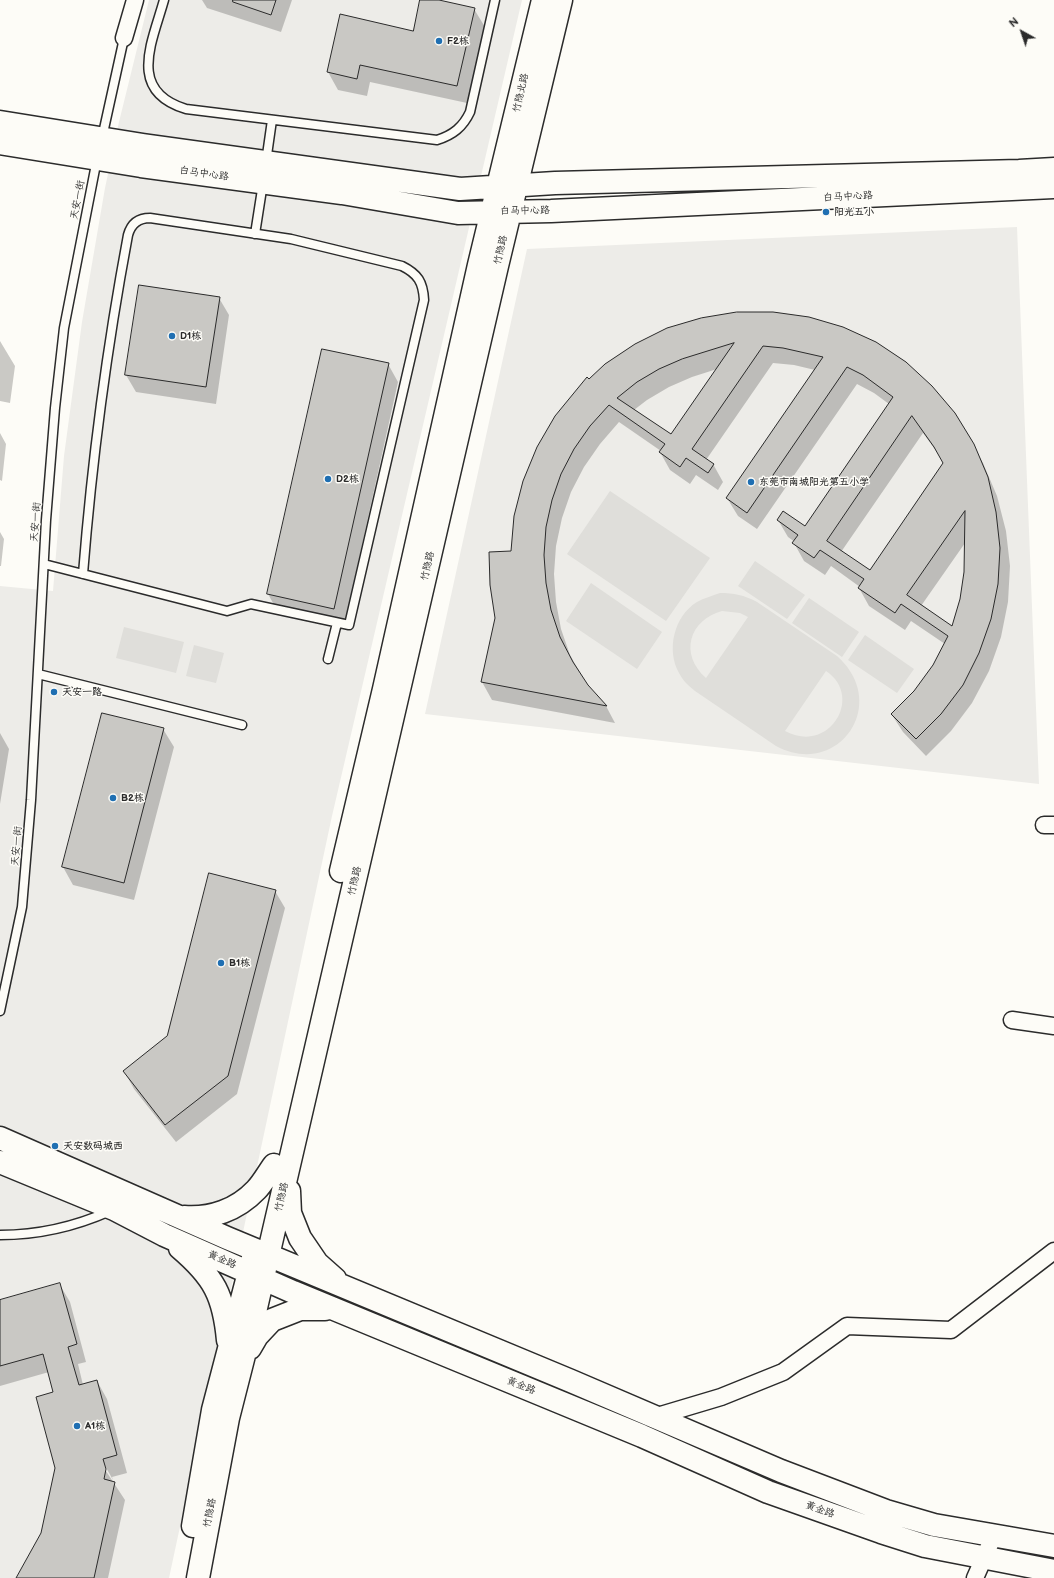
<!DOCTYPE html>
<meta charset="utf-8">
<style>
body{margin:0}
#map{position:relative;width:1054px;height:1578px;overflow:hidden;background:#fdfcf7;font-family:"Balsamiq Sans",sans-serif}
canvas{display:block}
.north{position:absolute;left:1002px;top:12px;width:40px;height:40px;-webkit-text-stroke:3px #fdfcf7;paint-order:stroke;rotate:320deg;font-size:11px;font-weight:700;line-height:16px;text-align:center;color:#2b2b2b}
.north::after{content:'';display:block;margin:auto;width:14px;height:18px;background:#2b2b2b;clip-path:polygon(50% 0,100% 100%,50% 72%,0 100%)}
</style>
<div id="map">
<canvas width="1054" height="1578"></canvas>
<div class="north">N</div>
</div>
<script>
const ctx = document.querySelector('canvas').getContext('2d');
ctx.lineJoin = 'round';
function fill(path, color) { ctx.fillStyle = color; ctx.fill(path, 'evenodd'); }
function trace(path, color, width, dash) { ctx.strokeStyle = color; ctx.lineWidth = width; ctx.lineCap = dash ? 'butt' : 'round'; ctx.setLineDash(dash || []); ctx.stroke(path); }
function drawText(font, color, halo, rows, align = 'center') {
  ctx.font = font + ' "Balsamiq Sans","LXGW WenKai TC",sans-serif'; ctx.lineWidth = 3; ctx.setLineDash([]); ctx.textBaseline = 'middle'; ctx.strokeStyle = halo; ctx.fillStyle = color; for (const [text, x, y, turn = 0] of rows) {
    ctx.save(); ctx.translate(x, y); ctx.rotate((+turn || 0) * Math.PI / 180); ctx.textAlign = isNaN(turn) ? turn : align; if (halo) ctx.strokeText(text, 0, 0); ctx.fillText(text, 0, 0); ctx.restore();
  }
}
const built = new Path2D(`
 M149 0H522L332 816 169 1578H0V586L53 591 64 456 82 322 105 188 119 122Z
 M1017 227 1039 784 425 714 527 249Z`);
const green = new Path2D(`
 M610 491 710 558 666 621 567 554Z
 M755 561 805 595 787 619 738 586Z
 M591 583 662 632 637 669 566 621Z
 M720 593C734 593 744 595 757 602L837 656C891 704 838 779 776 746L695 691C689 686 683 681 679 673 666 650 674 616 697 602 704 598 712 596 720 593ZM722 611 740 613 748 617 706 678C679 654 689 620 722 611ZM826 671C864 696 830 755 785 731Z
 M809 598 859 632 842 657 792 623Z
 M124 627 184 642 176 673 116 658Z
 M865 635 914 669 897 693 848 660Z
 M194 645 224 653 216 683 186 676Z`);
const shadow = new Path2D(`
 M202 0H292L281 32 207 8Z
 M421 0H434L474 9 485 27 467 103 370 82 367 96 338 90 328 72 413 32Z
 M219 298 229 315 216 404 136 392 126 375Z
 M773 313 973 445 983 463 997 496 1006 531 1010 566 1008 602 1001 637 989 671 972 703 951 731 926 756 903 732 892 715 915 692 934 666 945 644 911 621 905 630 869 606 859 588 860 587 831 566 825 575 804 561 794 543 795 542 788 537 778 520 805 527 889 404 874 393 857 384 757 529 738 516 727 498 815 370 794 365 773 363 706 460 713 464 723 482 718 490 696 475 690 484 670 470 660 452 661 451 619 422 600 444 584 467 571 492 562 518 556 546 554 574 556 602 561 629 570 655 587 685 606 706 615 723 492 700 482 682 512 552 589 380ZM717 369 671 436 634 410 647 400 669 387 692 377ZM923 433 945 463 870 572 841 552ZM965 543V572L961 599 953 627 921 606Z
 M0 341 15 366 10 403 0 401Z
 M388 364 398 382 344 626 278 612 268 594Z
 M0 433 6 444 2 481 0 480Z
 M0 532 4 539 1 566H0Z
 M163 729 174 747 134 900 73 885 63 867Z
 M0 733 9 749 0 804Z
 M275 891 285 908 237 1094 176 1142 134 1089 124 1071 168 1037Z
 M60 1285 70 1302 86 1362 78 1364 83 1385 97 1381 107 1399 127 1473 112 1477 113 1480 104 1464 102 1465 125 1500 108 1578H17L42 1534 56 1468 54 1393 49 1372 0 1386V1301Z`);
const building = new Path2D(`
 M233 0H276L271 15 233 2Z
 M420 0H439L475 8 457 86 360 65 357 79 327 72 340 14 413 31Z
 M139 285 220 297 206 387 125 375Z
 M737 312H773L809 317 843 327 876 342 906 362 932 386 955 413 974 444 988 477 996 512 1000 548 998 584 991 619 979 653 963 685 941 714 916 739 891 714 914 691 933 665 948 636 901 604 895 613 858 588 864 579 820 550 814 558 792 543 798 535 777 520 783 511 805 526 893 397 863 375 847 367 747 513 726 498 823 357 783 348 763 346 692 449 714 464 708 473 686 458 680 467 659 452 665 444 609 405 590 426 574 449 561 474 552 500 546 527 544 555 546 583 551 610 560 637 573 662 588 685 607 706 481 682 495 618 490 585 489 552 511 551 514 516 523 481 537 447 555 416 587 377 589 379 605 364 635 344 667 328 701 318ZM734 343 671 434 617 398 637 382 659 369 682 359ZM912 416 934 447 943 463 870 570 827 541ZM965 511 964 572 960 599 952 626 907 595Z
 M322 349 389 363 334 609 267 594Z
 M102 713 164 728 124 883 62 867Z
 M209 873 276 890 228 1076 165 1125 123 1071 167 1036Z
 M60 1283 77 1344 68 1347 79 1385 97 1380 117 1455 103 1459 106 1469 104 1479 115 1482 94 1578H16L41 1533 55 1468 36 1397 53 1392 43 1354 0 1366V1300Z`);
const lane = new Path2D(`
 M164 0C152 43 127 91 186 109L437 140C453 135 463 127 470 112L495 0
 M102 138 124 38
 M266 162 272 120
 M255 234 263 183
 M44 564 227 611 251 604 349 625 424 300C423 282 418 274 402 266L291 239 150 218C138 218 131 224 128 235 107 347 92 460 83 574
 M328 659 337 623
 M38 674 242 725
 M0 1011 22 907 31 800 46 520 55 408 64 328 97 159
 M0 1235C39 1235 74 1227 110 1211`);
const street = new Path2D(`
 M124 38 135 0
 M1044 825H1054
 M1012 1020 1054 1026
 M654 1417 721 1397 783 1372 847 1326 951 1330 1054 1251
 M975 1578 994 1535`);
const secondary = new Path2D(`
 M0 122 143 145 460 189 555 183 1019 171 1054 169
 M0 143 141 166 342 193 458 213 551 211 1054 187
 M341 871 384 689 479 265 543 0
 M0 1138 227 1238 571 1381 781 1471 886 1511 934 1525 1054 1546
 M0 1162 114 1209 164 1235 293 1292 642 1436 768 1492 881 1532 925 1546 1054 1571
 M289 1191 290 1213 300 1238 317 1263 335 1279
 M184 1217C211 1219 237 1210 256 1190 263 1183 268 1173 274 1165
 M180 1248C214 1277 224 1296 228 1340
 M250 1348 257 1336 272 1320 300 1309H325
 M193 1526 213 1410 252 1261
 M198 1578 228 1418 255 1312 497 266 561 0`);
const markers = [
 [439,41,4,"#1f6fb2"],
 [826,212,4,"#1f6fb2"],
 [172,336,4,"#1f6fb2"],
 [328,479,4,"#1f6fb2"],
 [751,482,4,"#1f6fb2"],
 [54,692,4,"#1f6fb2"],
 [113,798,4,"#1f6fb2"],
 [221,963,4,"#1f6fb2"],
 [55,1146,4,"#1f6fb2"],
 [77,1426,4,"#1f6fb2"]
];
const poiNames = [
 ["F2栋",447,41],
 ["阳光五小",834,212],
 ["D1栋",180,336],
 ["D2栋",336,479],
 ["东莞市南城阳光第五小学",759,482],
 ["天安一路",62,692],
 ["B2栋",121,798],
 ["B1栋",229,963],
 ["天安数码城西",63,1146],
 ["A1栋",85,1426]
];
const streetNames = [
 ["竹隐北路",521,93,-77],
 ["白马中心路",204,174,8],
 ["白马中心路",848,197,-3],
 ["天安一街",78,200,-79],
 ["白马中心路",525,211,-1],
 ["竹隐路",501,250,-77],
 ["天安一街",36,522,-86],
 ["竹隐路",428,566,-77],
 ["天安一街",17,846,-85],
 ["竹隐路",355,881,-77],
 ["竹隐路",282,1197,-77],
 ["黄金路",222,1260,24],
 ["黄金路",521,1386,22],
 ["黄金路",820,1510,20],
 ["竹隐路",210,1513,-79]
];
fill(built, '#edece8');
fill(green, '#dfdeda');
fill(shadow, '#0003');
fill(building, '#c9c8c4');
trace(building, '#2b2b2b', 1);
trace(lane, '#2b2b2b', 11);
trace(street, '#2b2b2b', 19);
trace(secondary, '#2b2b2b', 25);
trace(lane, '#fdfcf7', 8);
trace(street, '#fdfcf7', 16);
trace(secondary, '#fdfcf7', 22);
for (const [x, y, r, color] of markers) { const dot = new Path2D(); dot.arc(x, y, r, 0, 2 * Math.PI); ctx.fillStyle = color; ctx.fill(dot); trace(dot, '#fdfcf7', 1.5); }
drawText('bold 10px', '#2b2b2b', '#fdfcf7', poiNames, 'left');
drawText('10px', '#2b2b2b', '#fdfcf7', streetNames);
</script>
